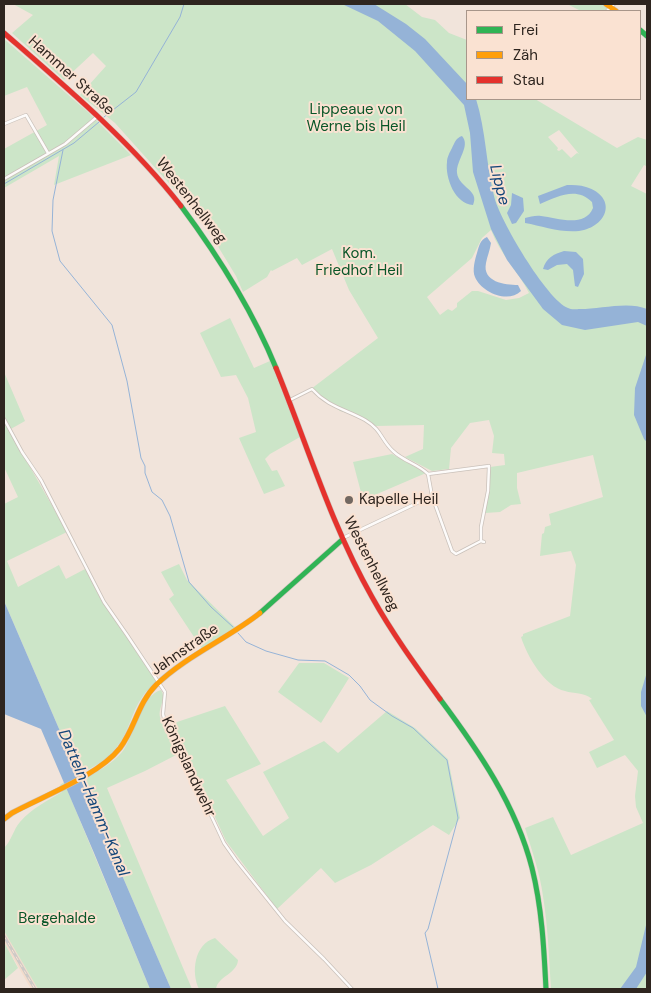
<!DOCTYPE html>
<meta charset="utf-8">
<style>
body{margin:0}
#map{position:relative;width:651px;height:993px;overflow:hidden;background:#f1e4db;font-family:"DM Sans",sans-serif}
canvas{display:block}
.frame{position:absolute;inset:0;border:5px solid #2e251f;pointer-events:none}
.legend{position:absolute;left:466px;top:10px;width:175px;height:90px;box-sizing:border-box;background:#fae2d2;border:1px solid #a8968a;margin:0;padding:6px 9px;list-style:none;font-size:15px;color:#2e251f}
.legend li{display:flex;align-items:center;gap:10px;height:25px}
.legend b{width:25px;border:1px solid #a8968a}
</style>
<div id="map">
<canvas width="651" height="993"></canvas>
<div class="frame"></div>
<ul class="legend">
<li><b style="height:6px;background:#30b455"></b>Frei</li>
<li><b style="height:6px;background:#ff9f0a"></b>Zäh</li>
<li><b style="height:6px;background:#e5322d"></b>Stau</li>
</ul>
</div>
<script>
const ctx = document.querySelector('canvas').getContext('2d');
ctx.lineJoin = 'round';
function fill(path, color) { ctx.fillStyle = color; ctx.fill(path, 'evenodd'); }
function trace(path, color, width, dash) { ctx.strokeStyle = color; ctx.lineWidth = width; ctx.lineCap = dash ? 'butt' : 'round'; ctx.setLineDash(dash || []); ctx.stroke(path); }
function drawText(font, color, halo, rows, align = 'center') {
  ctx.font = font + ' "DM Sans",sans-serif'; ctx.lineWidth = 4; ctx.setLineDash([]); ctx.textBaseline = 'middle'; ctx.strokeStyle = halo; ctx.fillStyle = color; for (const [text, x, y, turn = 0] of rows) {
    ctx.save(); ctx.translate(x, y); ctx.rotate((+turn || 0) * Math.PI / 180); ctx.textAlign = isNaN(turn) ? turn : align; if (halo) ctx.strokeText(text, 0, 0); ctx.fillText(text, 0, 0); ctx.restore();
  }
}
const built = new Path2D(`
 M4 931 38 989H31L4 942Z`);
const green = new Path2D(`
 M13 4H405L422 17 435 20 449 33 467 40V99H535L617 148 638 137 647 140V164L646 166 644 165 631 186 647 194V989H551C549 958 548 927 543 896 540 873 532 851 525 828L553 817 571 855 643 823 636 807 635 796 638 771 625 755 597 768 589 752 614 740 589 700 592 699C584 692 574 694 565 691 545 687 527 656 521 637L523 636V634L570 616 576 565 571 551 540 556 542 534 544 533 545 527 551 525 549 514 603 497 593 455 517 473V488L521 504 511 505 500 512 485 513 490 467 505 465 504 454 492 453 494 436 489 420 470 423 451 448 449 469 432 471 405 457 423 449 424 425 376 426 358 416 340 411 311 389 378 338 349 290 332 249 302 265 297 258 272 271 271 270 267 277 243 292 236 276 208 230 184 200 115 123 80 95 106 66 93 53 64 80 12 33 33 15ZM559 130 579 154 577 153 571 158 562 149 559 151 557 150 558 148 548 137ZM491 230C500 254 518 271 529 293L519 298 506 300 478 291H472L457 303V307L452 311 448 309 440 315 427 297 472 258 482 238Z
 M567 4H604L607 7 606 11H581Z
 M4 39 89 113 131 155 54 185 59 156 4 188V149L47 125 27 87 4 96Z
 M230 318 254 368 270 361 300 437 270 454 265 459 272 471 277 470 285 486 264 494 239 438 256 432 248 398 236 375 221 377 200 333Z
 M4 372 25 421 9 430 67 532 7 561 18 587 59 565 66 579 87 568 98 594 157 682C152 686 146 691 143 696 131 712 129 733 116 748 107 760 94 767 81 773L83 779C97 772 112 764 122 752 134 737 142 694 161 690 167 699 158 707 160 717 163 728 173 743 178 754L145 771 107 788 192 989H171L4 601V504L18 497 4 467Z
 M392 454 426 473 363 500 353 462Z
 M179 564 187 580 235 627 202 649 169 599 174 595 161 572Z
 M299 663H324L349 678 321 723 278 692Z
 M225 706 261 764 226 780 263 836 289 818 263 772 324 741 338 753 387 711 415 728 448 759 460 818 449 835 433 825 371 865 335 883 321 868 277 909 226 841 203 791 168 725Z
 M64 782 150 989H38L4 931V848C12 840 13 830 20 822 32 808 47 801 62 792L60 785Z
 M215 938 238 960C237 974 218 976 216 989H199C191 973 194 944 215 938Z
 M4 942 18 968 4 980Z`);
const water = new Path2D(`
 M342 4H374L406 24 425 39 467 84V99H476C486 131 486 164 494 196 499 219 547 300 568 308 571 310 577 309 580 309 600 309 629 301 647 309V326L638 322 585 330 562 325 543 309 507 260 491 229 473 172 470 133 464 105 415 51 378 21Z
 M462 136C471 146 456 160 457 173 459 188 480 190 473 205 455 204 445 178 447 162 447 157 450 152 452 148 455 142 456 138 462 136Z
 M567 185C573 185 580 185 586 187 618 197 608 227 579 231 561 233 542 226 525 223V218C530 217 536 215 541 216 557 218 585 228 593 208L592 202C576 186 557 197 540 204L538 196Z
 M512 193 523 198 524 211 516 223 512 224 507 213 511 205Z
 M487 237 491 243C490 250 487 257 486 263 482 282 505 285 518 285L521 291C508 304 481 292 475 277 472 271 475 259 477 253 479 246 480 240 487 237Z
 M564 251 576 252 583 259 584 274 578 287 575 286 573 270 567 264 557 265 548 270 543 269C546 258 554 254 564 251Z
 M647 352V442L644 439 634 415 635 388Z
 M4 601 171 989H150L94 853 41 729 4 714Z
 M647 672V717L641 706V692Z
 M647 921V972L636 989H620L636 967Z`);
const stream = new Path2D(`
 M104 117 136 92 180 17 184 4
 M63 150 53 200 52 231 60 261 112 325 127 381 141 458 145 466V473L152 492 162 500 170 516 189 582 211 607 233 627
 M4 184 74 143 99 122
 M238 633 246 642 266 651 298 660 325 661 349 675 360 686 370 700 392 716 413 728 447 760 458 818 428 929 425 933 438 989`);
const street = new Path2D(`
 M607 11 614 4
 M4 124 26 115 48 153
 M4 179 65 144 98 116
 M288 401 312 389C328 407 345 409 365 420 382 430 381 440 393 451 403 461 418 464 428 474L432 496 452 551 456 554 481 541 484 542
 M4 419 22 452 41 480 104 602 127 635 165 692 163 714 166 727 187 764 224 843 236 860 285 921 324 959 352 989
 M428 474 489 466 488 491 481 527V541
 M343 538 432 496`);
const fast = new Path2D(`
 M640 30 647 36
 M181 206C219 257 252 309 276 368
 M260 613 343 539
 M440 699C478 750 516 805 532 868 542 908 544 949 546 989`);
const slow = new Path2D(`
 M606 4 616 11
 M4 819 12 813C43 796 98 776 120 748 135 728 138 703 156 685 186 656 227 639 260 613`);
const jam = new Path2D(`
 M4 33C66 87 130 141 181 206
 M276 368C307 444 331 525 372 597 392 633 416 666 440 699`);
const rail = new Path2D(`
 M4 936 35 989`);
const markers = [
 [349,500,5,"#726861"]
];
const streetNames = [
 ["Hammer Straße",71,76,42],
 ["Westenhellweg",191,201,52],
 ["Westenhellweg",371,564,63],
 ["Jahnstraße",185,650,-35],
 ["Königslandwehr",188,767,65]
];
const parkNames = [
 ["Lippeaue von",356,110],
 ["Werne bis Heil",356,127],
 ["Kom.",359,254],
 ["Friedhof Heil",359,271],
 ["Bergehalde",57,919]
];
const poiNames = [
 ["Kapelle Heil",359,500]
];
const waterNames = [
 ["Lippe",499,185,76],
 ["Datteln-Hamm-Kanal",93,803,67]
];
fill(built, '#f3dccc');
fill(green, '#cce5c8');
fill(water, '#95b3d7');
trace(stream, '#95b3d7', 1);
trace(street, '#cac1ba', 4);
trace(fast, '#cac1ba', 6);
trace(slow, '#cac1ba', 6);
trace(jam, '#cac1ba', 6);
trace(street, '#fdfbfa', 2.5);
trace(fast, '#30b455', 5);
trace(slow, '#ff9f0a', 5);
trace(jam, '#e5322d', 5);
trace(rail, '#cdcac7', 3);
trace(rail, '#fae2d2', 1, [4]);
for (const [x, y, r, color] of markers) { const dot = new Path2D(); dot.arc(x, y, r, 0, 2 * Math.PI); ctx.fillStyle = color; ctx.fill(dot); trace(dot, '#fae2d2', 2); }
drawText('15px', '#2e251f', '#fae2d2', streetNames);
drawText('15px', '#095628', '#fae2d2', parkNames);
drawText('15px', '#2e251f', '#fae2d2', poiNames, 'left');
drawText('italic 16px', '#134679', '#fae2d2', waterNames);
</script>
